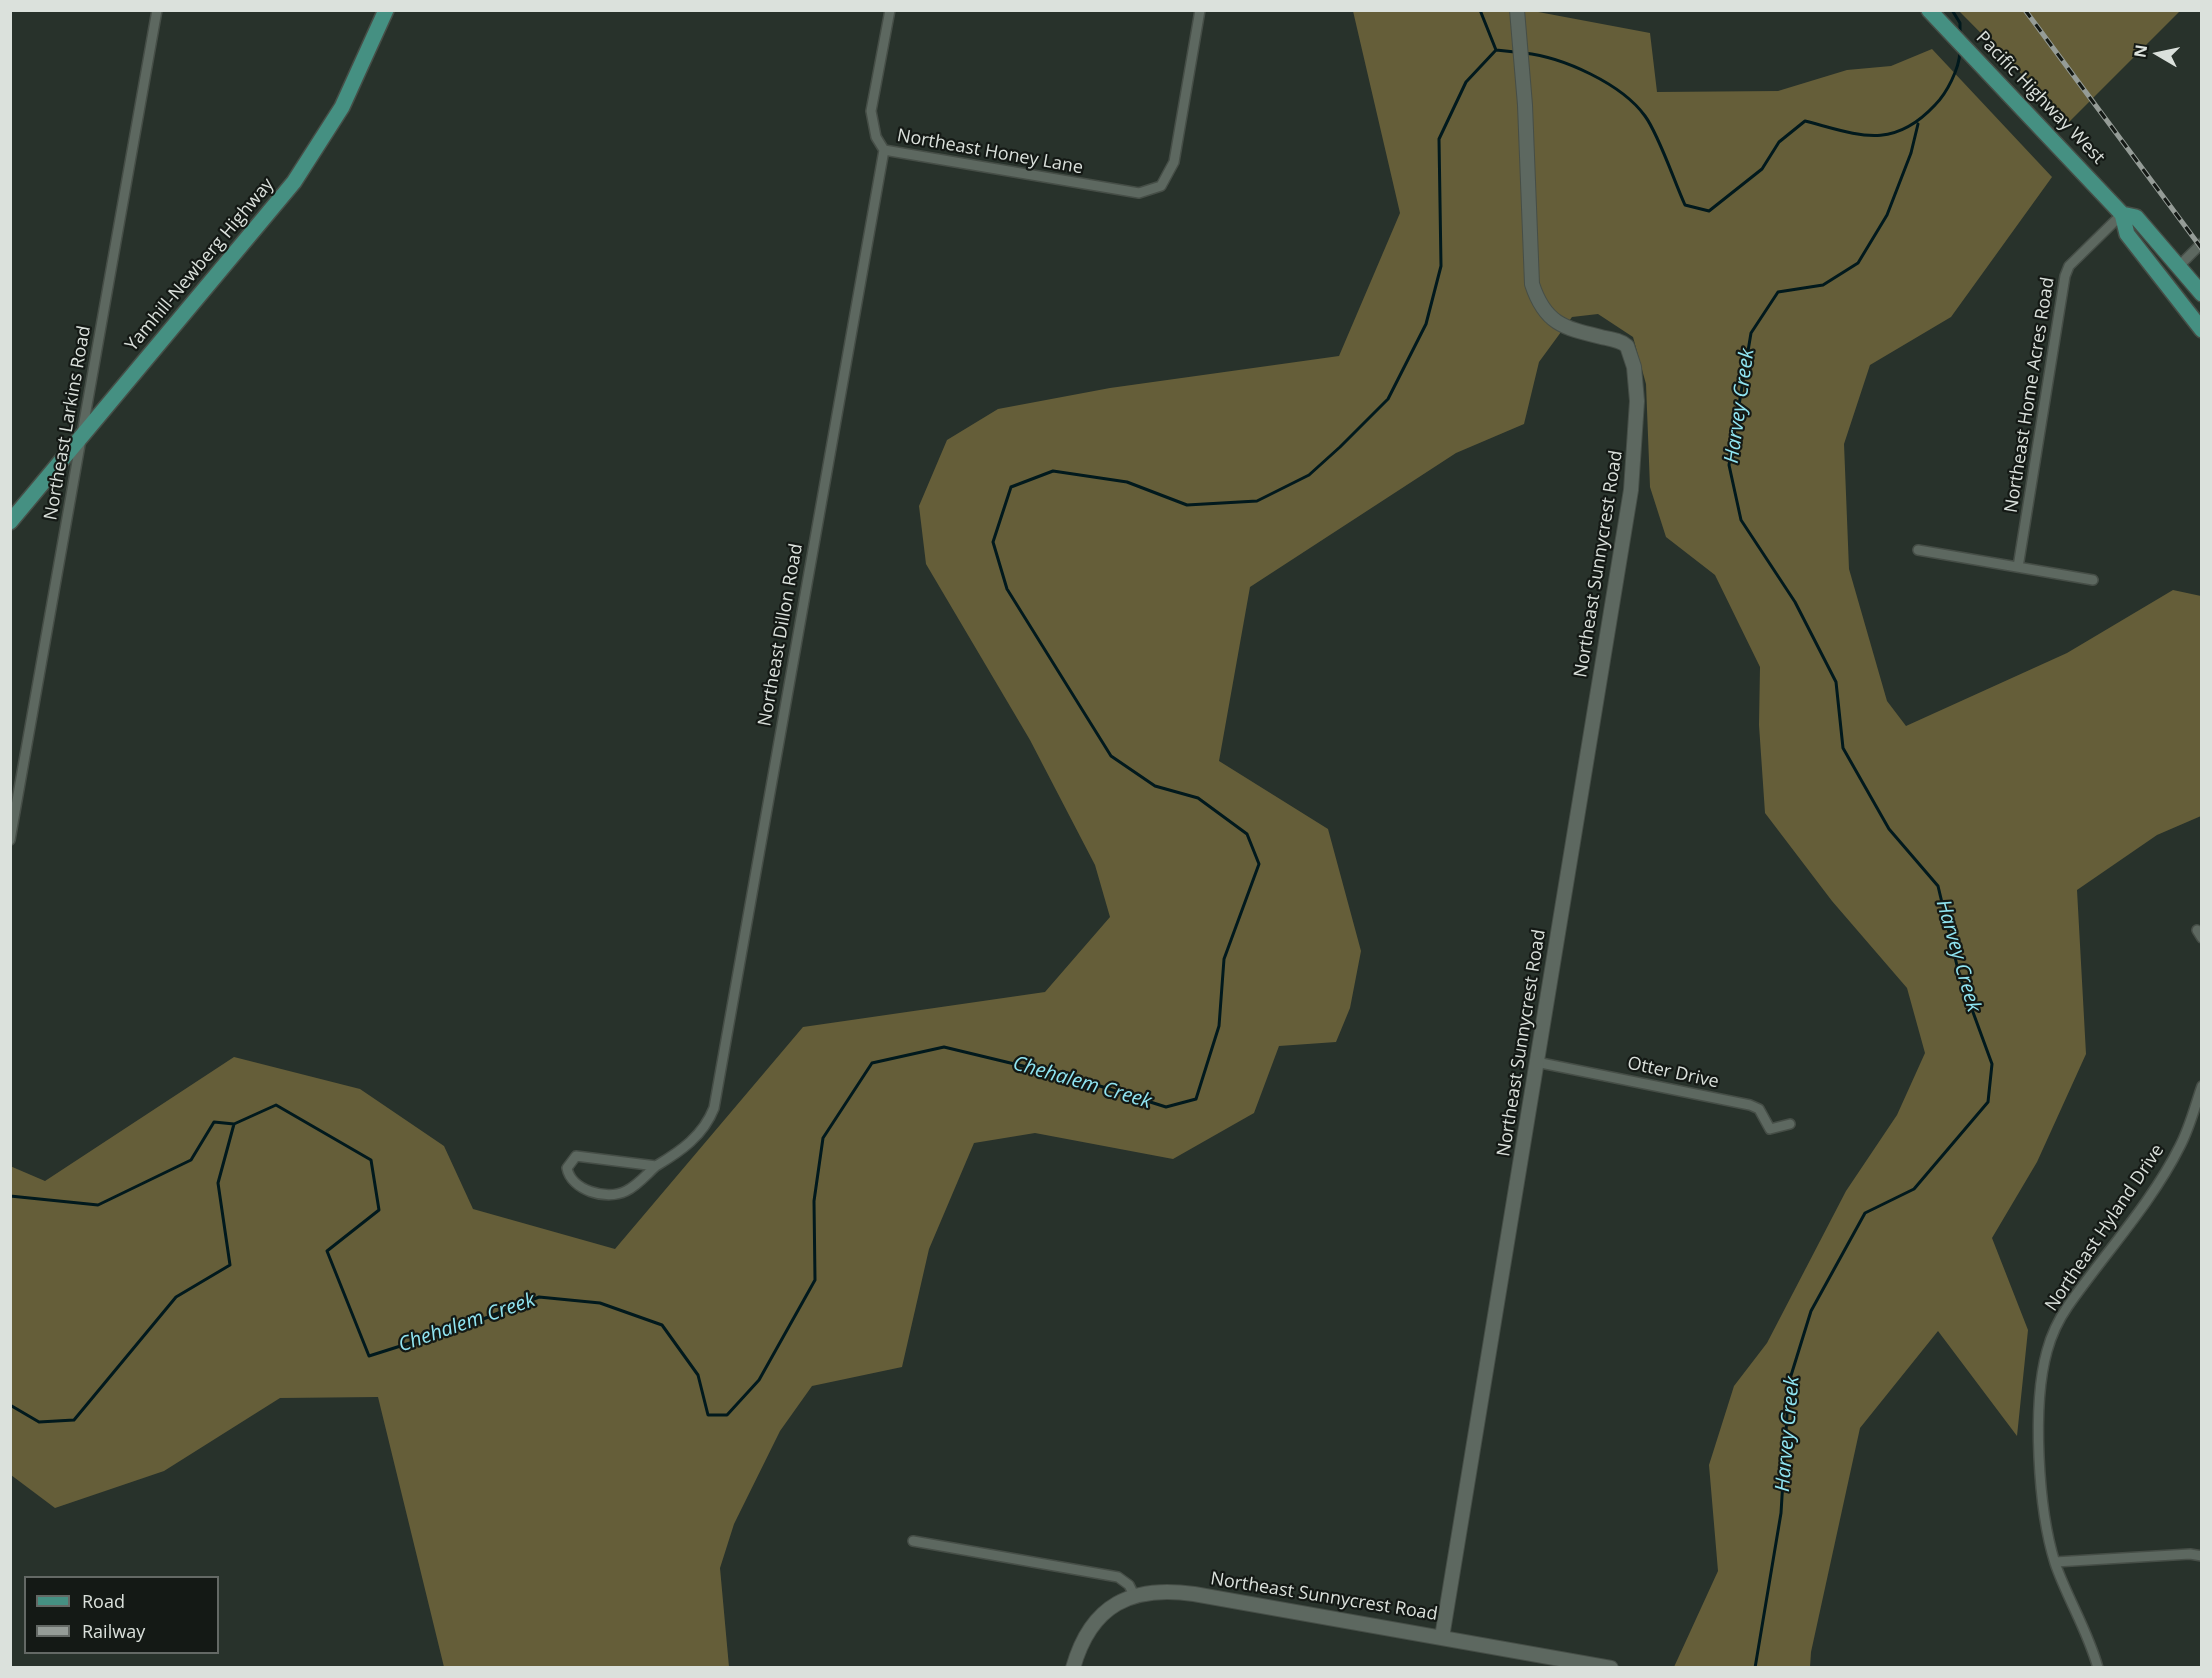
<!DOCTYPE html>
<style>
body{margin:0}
#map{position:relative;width:2212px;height:1678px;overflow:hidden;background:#28322b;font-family:"Open Sans",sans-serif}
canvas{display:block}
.frame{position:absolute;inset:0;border:12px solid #dbe1dc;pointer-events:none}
.legend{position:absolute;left:24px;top:1576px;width:195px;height:78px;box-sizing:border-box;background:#141915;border:2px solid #646965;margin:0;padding:8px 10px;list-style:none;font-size:18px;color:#dbe1dc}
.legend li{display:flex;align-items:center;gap:12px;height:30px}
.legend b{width:30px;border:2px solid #646965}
.north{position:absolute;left:2128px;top:24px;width:60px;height:60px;-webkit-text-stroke:4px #141915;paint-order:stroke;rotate:279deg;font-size:16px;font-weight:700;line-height:24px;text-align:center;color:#dbe1dc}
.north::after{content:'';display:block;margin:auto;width:21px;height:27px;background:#dbe1dc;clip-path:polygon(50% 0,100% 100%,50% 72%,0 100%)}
</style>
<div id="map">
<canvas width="2212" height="1678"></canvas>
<div class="frame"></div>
<ul class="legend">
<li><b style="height:8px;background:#459082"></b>Road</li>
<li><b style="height:8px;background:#959c97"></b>Railway</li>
</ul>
<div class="north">N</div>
</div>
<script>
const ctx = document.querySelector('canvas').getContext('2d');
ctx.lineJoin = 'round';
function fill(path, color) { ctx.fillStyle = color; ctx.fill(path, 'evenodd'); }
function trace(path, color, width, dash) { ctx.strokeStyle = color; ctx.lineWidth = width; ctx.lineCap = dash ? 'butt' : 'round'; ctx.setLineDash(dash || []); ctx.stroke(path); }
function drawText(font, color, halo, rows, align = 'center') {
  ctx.font = font + ' "Open Sans",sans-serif'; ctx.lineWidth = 4.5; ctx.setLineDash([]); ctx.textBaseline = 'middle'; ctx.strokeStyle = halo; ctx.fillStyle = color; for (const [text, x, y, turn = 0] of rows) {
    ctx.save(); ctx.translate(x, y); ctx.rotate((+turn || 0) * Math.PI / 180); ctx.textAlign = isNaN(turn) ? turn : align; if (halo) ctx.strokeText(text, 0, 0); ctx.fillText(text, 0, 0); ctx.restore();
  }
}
const forest = new Path2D(`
 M1353 11H1533L1650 33 1657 92 1778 91 1847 70 1891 66 1932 49 2052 177 1951 317 1870 365 1844 444 1849 569 1887 701 1906 726 2067 653 2173 590 2201 596V816L2157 835 2077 890 2086 1054 2037 1162 1992 1238 2028 1330 2017 1436 1938 1331 1860 1428 1811 1652 1810 1667H1674L1718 1571 1709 1465 1734 1386 1767 1343 1846 1191 1897 1115 1925 1053 1907 988 1832 901 1765 813 1759 725 1760 667 1715 575 1666 537 1650 487 1646 384 1633 337 1598 314 1572 317 1539 362 1524 424 1456 453 1250 587 1219 761 1328 829 1361 951 1350 1008 1336 1042 1279 1046 1254 1113 1173 1159 1035 1133 974 1143 929 1249 902 1367 812 1386 780 1431 734 1524 720 1568 729 1667H444L378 1397 280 1398 164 1471 55 1508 11 1475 10 1166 45 1181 234 1057 360 1089 444 1146 473 1209 615 1249 803 1027 1045 992 1110 917 1095 865 1030 740 926 564 919 506 947 440 998 409 1110 388 1339 356 1400 213Z
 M1959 11H2180L2069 122Z`);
const stream = new Path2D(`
 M1480 10 1496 50
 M1952 10 1960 23V36
 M1496 50 1515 52
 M1524 53C1563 57 1622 84 1645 116 1659 135 1674 181 1685 205L1709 211 1762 169 1779 142 1805 121C1859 135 1892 151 1935 105 1947 93 1959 69 1960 52
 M10 1196 98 1205 191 1160 214 1122 234 1124
 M10 1405 39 1422 74 1420 176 1297 230 1265 218 1183 234 1124 276 1105 371 1160 379 1210 327 1251 369 1356 473 1323 539 1297 600 1303 662 1325 698 1375 708 1415H727L759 1380 815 1280 814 1201 823 1138 872 1063 944 1047 1081 1080 1166 1107 1196 1099 1219 1026 1224 959 1259 864 1247 834 1198 798 1155 786 1111 756 1007 589 993 542 1011 487 1053 471 1127 482 1187 505 1257 501 1309 475 1340 447 1388 399 1426 324 1441 266 1439 139 1466 82 1496 50
 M1755 1668 1781 1513 1789 1382 1811 1311 1865 1213 1914 1189 1988 1102 1992 1064 1959 974 1938 886 1889 829 1843 748 1836 682 1795 602 1741 520 1729 465 1751 333 1778 292 1823 285 1858 263 1887 215 1911 153 1918 124`);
const street = new Path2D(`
 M890 10 871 111 876 137 884 150 1139 193 1161 186 1174 162 1200 10
 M2179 266 2202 243
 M1918 550 2093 580
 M2018 567 2065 276 2069 266 2122 214
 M10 840 157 10
 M2197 930 2202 938
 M1536 1062 1750 1105 1759 1109 1770 1129 1790 1124
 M656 1166C647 1174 637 1186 626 1191 606 1201 571 1190 567 1168L576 1156 656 1166C681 1151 703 1136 714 1108L884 150
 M913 1541 1118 1577 1129 1585 1134 1595
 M2055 1562 2190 1554 2202 1556
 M2098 1668C2088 1631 2067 1598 2055 1563 2038 1509 2032 1405 2047 1351 2051 1336 2059 1319 2068 1306 2105 1253 2151 1204 2180 1146 2190 1127 2195 1106 2202 1086`);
const secondary = new Path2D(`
 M1442 1637 1631 490 1637 401 1634 367 1627 346C1620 340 1610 339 1601 337 1564 328 1545 324 1532 284L1525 105 1517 10
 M1073 1668C1091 1604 1132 1585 1194 1594L1611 1668`);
const primary = new Path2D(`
 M1929 10 2122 214 2127 234 2202 330
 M2122 214 2136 217 2202 294
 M10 522 294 182 342 107 386 10`);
const rail = new Path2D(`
 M2025 10 2202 249`);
const streetNames = [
 ["Pacific Highway West",2040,98,46],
 ["Northeast Honey Lane",990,152,10],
 ["Yamhill-Newberg Highway",200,265,-50],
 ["Northeast Home Acres Road",2030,395,-81],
 ["Northeast Larkins Road",68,423,-80],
 ["Northeast Sunnycrest Road",1599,564,-81],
 ["Northeast Dillon Road",781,635,-80],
 ["Northeast Sunnycrest Road",1522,1043,-81],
 ["Otter Drive",1673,1073,12],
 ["Northeast Hyland Drive",2105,1228,-56],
 ["Northeast Sunnycrest Road",1324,1597,9]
];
const waterNames = [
 ["Harvey Creek",1740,406,-82],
 ["Harvey Creek",1958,956,74],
 ["Chehalem Creek",1082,1083,16],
 ["Chehalem Creek",467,1323,-19],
 ["Harvey Creek",1788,1434,-85]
];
fill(forest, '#655e39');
trace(stream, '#01191d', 3);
trace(street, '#464e47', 12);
trace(secondary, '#464e47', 16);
trace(primary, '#464e47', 18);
trace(street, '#5d6860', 9);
trace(secondary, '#5d6860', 14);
trace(primary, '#459082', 15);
trace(rail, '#959c97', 5);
trace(rail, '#141915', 3, [9]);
drawText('18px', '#dbe1dc', '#141915', streetNames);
drawText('italic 20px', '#90e5f2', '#141915', waterNames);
</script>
